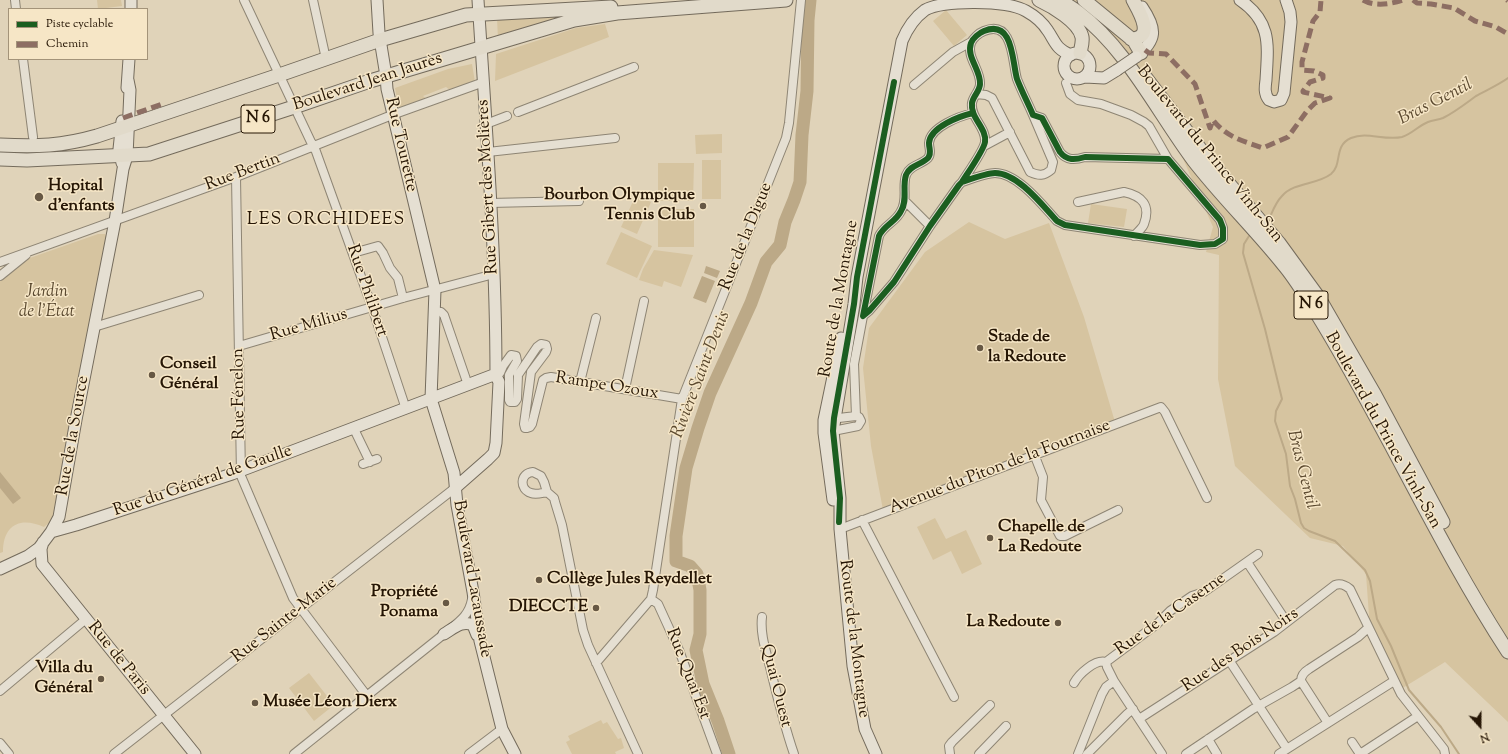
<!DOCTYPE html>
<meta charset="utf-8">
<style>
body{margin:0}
#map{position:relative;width:1508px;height:754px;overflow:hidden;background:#e0d3b9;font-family:"Sorts Mill Goudy",serif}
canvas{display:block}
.legend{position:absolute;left:8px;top:8px;width:140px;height:52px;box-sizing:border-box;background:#f6e6c6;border:1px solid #a39379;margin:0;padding:5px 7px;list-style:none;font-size:12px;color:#261605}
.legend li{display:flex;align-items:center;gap:8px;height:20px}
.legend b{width:20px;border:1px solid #a39379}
.north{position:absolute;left:1460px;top:706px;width:40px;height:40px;-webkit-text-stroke:3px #f6e6c6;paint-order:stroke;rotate:159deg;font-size:11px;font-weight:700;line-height:16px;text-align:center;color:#261605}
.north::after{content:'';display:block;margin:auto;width:14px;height:18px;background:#261605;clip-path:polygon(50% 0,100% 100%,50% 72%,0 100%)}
</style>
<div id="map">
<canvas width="1508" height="754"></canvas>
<ul class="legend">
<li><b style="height:5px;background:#1b5e20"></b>Piste cyclable</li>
<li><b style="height:5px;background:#8d6e63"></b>Chemin</li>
</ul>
<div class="north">N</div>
</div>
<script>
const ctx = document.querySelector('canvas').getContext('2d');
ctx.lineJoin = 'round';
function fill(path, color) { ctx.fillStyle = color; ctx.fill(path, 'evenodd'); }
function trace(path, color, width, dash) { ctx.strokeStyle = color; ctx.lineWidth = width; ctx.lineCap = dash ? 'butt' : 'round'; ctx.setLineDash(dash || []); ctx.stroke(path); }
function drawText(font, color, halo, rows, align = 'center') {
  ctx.font = font + ' "Sorts Mill Goudy",serif'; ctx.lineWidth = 3; ctx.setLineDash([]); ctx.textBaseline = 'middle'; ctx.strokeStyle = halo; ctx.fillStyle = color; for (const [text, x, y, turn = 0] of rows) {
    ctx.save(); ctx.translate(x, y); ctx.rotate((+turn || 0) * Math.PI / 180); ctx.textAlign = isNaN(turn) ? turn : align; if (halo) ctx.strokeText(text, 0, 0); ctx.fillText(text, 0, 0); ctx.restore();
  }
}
const green = new Path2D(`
 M97 0H121L122 6 98 9Z
 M1047 0H1508V722L1445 662 1401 689 1371 644 1366 574 1343 546 1310 538 1235 466 1218 379 1219 255 1206 252 1213 227 1173 136 1082 17Z
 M946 10 967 35 954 46 933 21Z
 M566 15 565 18 498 39 497 18Z
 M605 24 609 37 495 81 496 54 576 28Z
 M472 64 475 82 451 91 446 87 423 96 428 100 399 110 395 88 448 69Z
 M722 134V153L696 154 695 135Z
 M702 160H721V199H702Z
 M658 163H694L693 201H658Z
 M636 195 651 202 637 234 621 227Z
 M1091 204 1127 209 1124 227 1088 223Z
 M658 209H694V247H658Z
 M969 222 1005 239 1049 223 1084 317 1115 422 883 510 871 446 863 368 869 328 925 252Z
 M621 232 652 246 637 278 606 264Z
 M98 234H105L108 241 52 520 44 527C20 516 3 525 3 552L0 553V280L27 259Z
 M654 250 693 255 681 287 664 281 662 287 639 280 643 269Z
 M935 518 946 539 966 530 982 564 962 574 951 551 933 560 917 527Z
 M309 673 334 705 314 721 289 688Z
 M601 720 603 724 607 722 618 739 621 738 624 748 615 752 616 754H572L566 742 570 740 568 736Z`);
const water = new Path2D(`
 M706 266 720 271 717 278 704 273Z
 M702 276 715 281 706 303 693 298Z
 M0 472 21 498 13 504 0 488Z`);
const stream = new Path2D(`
 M1270 217C1273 210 1276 202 1282 196 1294 182 1317 185 1331 174 1343 164 1333 146 1351 138 1367 131 1384 141 1402 137 1412 134 1418 126 1428 122 1433 120 1438 120 1443 118 1455 112 1465 104 1476 96 1487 90 1498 85 1508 78
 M1249 236 1244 244 1243 253 1265 329 1282 399 1276 411 1275 421 1286 454 1290 486 1295 499 1301 523 1304 528 1309 531 1335 541 1365 570 1370 581 1377 619 1391 646 1409 690 1441 727 1459 754`);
const river = new Path2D(`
 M729 754 718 721 703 684 696 650 700 634V590L697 574 690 566 676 561V536L686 468 698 428 710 393 751 303 766 262 780 245 785 222 794 200 800 182 802 135 807 91 808 20 810 0`);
const street = new Path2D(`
 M15 0 16 9
 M244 0 311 142 314 146 372 307 406 409
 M313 0 326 59
 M23 59 33 137
 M1066 83 1070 94 1078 100 1101 104 1131 115 1144 122 1149 126 1168 159
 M914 85 953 52 971 42
 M976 94 986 95 992 98 1030 172C1039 176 1044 176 1051 170L1053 162 1033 115
 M518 112 634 67
 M486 124 507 116
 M984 146 1010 132
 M488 152 615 138
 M236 177 241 476 293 598 367 696
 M962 182C967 174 984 150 985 142 987 128 970 118 972 103 973 96 980 91 980 84 981 70 966 57 971 43 973 38 979 33 984 31 1014 19 1012 62 1017 79 1022 92 1028 103 1033 115L1042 118 1060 152C1067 161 1075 160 1085 157L1168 159 1220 220 1223 228V239L1215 244 1200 245 1065 225 1057 221C1043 206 1018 173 995 173 987 173 971 179 962 182L959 185 930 226 894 282 869 311 863 316 879 236C884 225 896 222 901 211 908 200 902 187 906 175 910 165 921 165 928 158 932 153 929 149 929 143 930 127 960 116 973 113
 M905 201 930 226
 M1078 202 1124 192C1142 196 1151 205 1144 224 1143 228 1137 232 1134 236
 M490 203 579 201
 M353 253 378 246 383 253 390 268 398 278 403 298
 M0 262 236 177 392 115 484 82
 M0 276 26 255
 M434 311 441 312 444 315 468 385
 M94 327 199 295
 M239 346 403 298 494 274
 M496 374 500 373 503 366 511 355 516 356 517 361 509 375V400L510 402H515L517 399 518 375 537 347 541 344 546 345 547 349 546 352 531 372 524 424 525 428H527L530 427 532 424 543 380 546 378 551 377 682 399
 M580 382 596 318
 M625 389 644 301
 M856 416 854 364 863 316
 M354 429 370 462
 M828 432 858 426 861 421 859 417 856 416 830 419
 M1036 455V459L1043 477 1041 500 1060 536H1065L1118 510
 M363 464 377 459
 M547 492C541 493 536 495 531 493 519 489 520 473 533 472L541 476 544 482 547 492 554 498 555 502 562 525 583 630 588 645 638 754
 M862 520 954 697
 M840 529 1161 407 1165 412 1207 498
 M1247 562 1286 621
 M651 599 658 604 679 650 717 754
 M762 617C760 634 766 651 770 667 777 696 784 725 794 754
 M1229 660 1287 749
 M596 663 651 599 653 590 682 399 786 138 789 123 801 0
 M1074 683C1079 674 1095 659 1106 662
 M0 691 86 619
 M1139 719 1274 632 1335 585C1341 583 1345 585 1350 589L1401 694 1444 749 1445 754
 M1328 723 1301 681C1301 675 1304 672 1309 669L1358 637 1368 628
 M1208 739 1217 754
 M1352 742 1360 754
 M0 743 9 754
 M114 754 455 488
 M294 754 444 634C457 623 469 617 472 599
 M469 754 502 729
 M950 754 949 746 952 742 990 705
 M979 754 1006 726
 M1078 754 1102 694 1106 687 1114 681
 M1087 754 1127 714 1133 709
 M1162 754 1114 681 1107 667 1106 662 1157 624 1170 611 1192 596 1204 592 1258 554
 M1186 754 1253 709 1292 687 1301 681
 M1279 754 1394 681
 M1360 754 1418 716`);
const secondary = new Path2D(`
 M377 0 379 33 386 76 387 89 435 290 431 399 454 473 457 505 473 592 480 641 502 729 515 754
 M1240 0C1272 22 1268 45 1266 80 1265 87 1264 94 1269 100L1274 102 1281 100 1284 93 1291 22 1290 12 1286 0
 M131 9V0
 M1064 66a13 13 0 1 1 26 0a13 13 0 1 1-26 0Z
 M1136 57C1157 40 1157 29 1142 7
 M1085 77 1104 78 1117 70
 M127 88 129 59
 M122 163 119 149 122 121
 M455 488 488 459 494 453 496 443 499 382 496 376C496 251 486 125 478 0
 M833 500 824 433V420L841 338
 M51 532 76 525 232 474 496 374
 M43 542 41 549 42 564 195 754
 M0 569 28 556 39 548 51 532 59 517 76 420 115 221 123 169 127 156 130 90 128 80
 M444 634C454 628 462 620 473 625L477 635
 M876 754 865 729 853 666 840 529V498L833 431 854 304 857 277 902 41C907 29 914 18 925 10 944 0 1006 0 1026 11 1035 16 1043 23 1048 31 1056 43 1056 49 1071 55`);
const primary = new Path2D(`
 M1039 0C1052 6 1079 22 1082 37 1083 42 1081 48 1080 53
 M1059 0C1066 4 1073 8 1079 13 1127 49 1158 113 1194 161 1222 197 1255 229 1283 264 1296 279 1306 297 1317 314 1385 424 1437 543 1508 652
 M1084 0 1134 41 1141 53
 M1131 39C1156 38 1139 11 1133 0
 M1146 78 1208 159 1279 243 1319 298 1375 395 1443 522
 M0 145C37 147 62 146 97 136L285 73 380 40 466 15 611 7
 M0 159 27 160 149 154 294 107 370 81 574 20 617 13 786 0`);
const secondaryBridge = new Path2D(`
 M1117 70 1136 57`);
const quiet = new Path2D(`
 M1363 0C1375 7 1391 4 1403 0
 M1413 0 1417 3 1431 4 1454 8 1475 21 1496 27 1508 34
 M1507 0 1508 1
 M1145 50 1149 53 1166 54 1195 84 1210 128 1213 120C1226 137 1243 141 1263 148L1288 137 1307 111 1315 103 1330 98 1303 92V91L1310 82 1323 78V75L1314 71 1302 70V62L1313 21 1320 12 1321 0
 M123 118 162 104`);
const cycleway = new Path2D(`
 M962 182C967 174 984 150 985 142 987 128 970 118 972 103 973 96 980 91 980 84 981 70 966 57 971 43 973 38 979 33 984 31 1014 19 1012 62 1017 79 1022 92 1028 103 1033 115L1042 118 1060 152C1067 161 1075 160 1085 157L1168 159 1220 220 1223 228V239L1215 244 1200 245 1065 225 1057 221C1043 206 1018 173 995 173 987 173 971 179 962 182L959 185 930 226 894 282 869 311 863 316 879 236C884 225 896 222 901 211 908 200 902 187 906 175 910 165 921 165 928 158 932 153 929 149 929 143 930 127 960 116 973 113
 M839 522 840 498 833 431 834 418 854 304 857 277 894 82`);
const markers = [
 [39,197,5,"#675844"],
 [703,206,4,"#675844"],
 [980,348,4,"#675844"],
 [152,375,4,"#675844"],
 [990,538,4,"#675844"],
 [539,580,4,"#675844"],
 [446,603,4,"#675844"],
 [596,608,4,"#675844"],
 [1058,623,4,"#675844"],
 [101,679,4,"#675844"],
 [255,703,4,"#675844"]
];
const shields = [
 [258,119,34],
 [1311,305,34]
];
const shieldNames = [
 ["N 6",258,119],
 ["N 6",1311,305]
];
const streetNames = [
 ["Boulevard Jean Jaurès",368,83,-18],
 ["Rue Tourette",400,145,77],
 ["Boulevard du Prince Vinh-San",1209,155,51],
 ["Rue Bertin",243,173,-21],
 ["Rue Gibert des Molières",489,187,-93],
 ["Rue de la Digue",747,237,-68],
 ["Rue Philibert",366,291,71],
 ["Route de la Montagne",840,299,-80],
 ["Rue Milius",309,326,-16],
 ["Rampe Ozoux",607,387,9],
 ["Rue Fénelon",240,394,-91],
 ["Boulevard du Prince Vinh-San",1382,431,61],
 ["Rue de la Source",74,436,-80],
 ["Avenue du Piton de la Fournaise",1000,468,-21],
 ["Rue du Général de Gaulle",203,482,-19],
 ["Boulevard Lacaussade",471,579,80],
 ["Rue de la Caserne",1171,615,-35],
 ["Rue Sainte-Marie",285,621,-38],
 ["Route de la Montagne",853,639,83],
 ["Rue des Bois Noirs",1241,651,-34],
 ["Rue de Paris",118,659,51],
 ["Rue Quai Est",687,674,69],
 ["Quai Ouest",775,686,76]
];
const poiNames = [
 ["Hopital",48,187],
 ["d'enfants",48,207],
 ["Bourbon Olympique",695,196,"right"],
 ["Tennis Club",695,216,"right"],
 ["Stade de",988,338],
 ["la Redoute",988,358],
 ["Conseil",160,365],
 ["Général",160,385],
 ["Chapelle de",998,528],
 ["La Redoute",998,548],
 ["Collège Jules Reydellet",547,580],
 ["Propriété",438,593,"right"],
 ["Ponama",438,613,"right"],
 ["DIECCTE",588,608,"right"],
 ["La Redoute",1050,623,"right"],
 ["Villa du",93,669,"right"],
 ["Général",93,689,"right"],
 ["Musée Léon Dierx",263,703]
];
const parkNames = [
 ["Jardin",47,293],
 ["de l'État",47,313]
];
const waterNames = [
 ["Bras Gentil",1436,103,-27],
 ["Rivière Saint-Denis",702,375,-69],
 ["Bras Gentil",1301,470,76]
];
const neighbourhoodNames = [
 ["LES ORCHIDEES",326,221]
];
fill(green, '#d6c4a0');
fill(water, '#bca987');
trace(stream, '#bca987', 2);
trace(river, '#bca987', 13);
trace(street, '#8e8574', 10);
trace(secondary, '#746b5c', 13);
trace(primary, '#746b5c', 15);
trace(street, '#e5dfd2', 8);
trace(secondary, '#e5dfd2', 11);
trace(primary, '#e1daca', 13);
trace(secondaryBridge, '#746b5c', 13, []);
trace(secondaryBridge, '#e5dfd2', 11);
trace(quiet, '#8d6e63', 5, [10, 5]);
trace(cycleway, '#1b5e20', 6);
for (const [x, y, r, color] of markers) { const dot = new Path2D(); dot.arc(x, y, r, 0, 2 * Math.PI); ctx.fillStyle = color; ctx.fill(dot); trace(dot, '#f6e6c6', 1.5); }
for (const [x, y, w] of shields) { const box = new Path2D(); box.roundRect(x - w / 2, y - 14, w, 28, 3); ctx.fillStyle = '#f6e6c6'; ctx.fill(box); trace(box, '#261605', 1); }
drawText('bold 16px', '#261605', null, shieldNames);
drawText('17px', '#261605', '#f6e6c6', streetNames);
drawText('bold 17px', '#261605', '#f6e6c6', poiNames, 'left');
drawText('italic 17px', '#58472e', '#f6e6c6', parkNames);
drawText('italic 18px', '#5c4a30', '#f6e6c6', waterNames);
ctx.letterSpacing = '1px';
drawText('18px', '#261605', '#f6e6c6', neighbourhoodNames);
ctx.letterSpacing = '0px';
</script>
